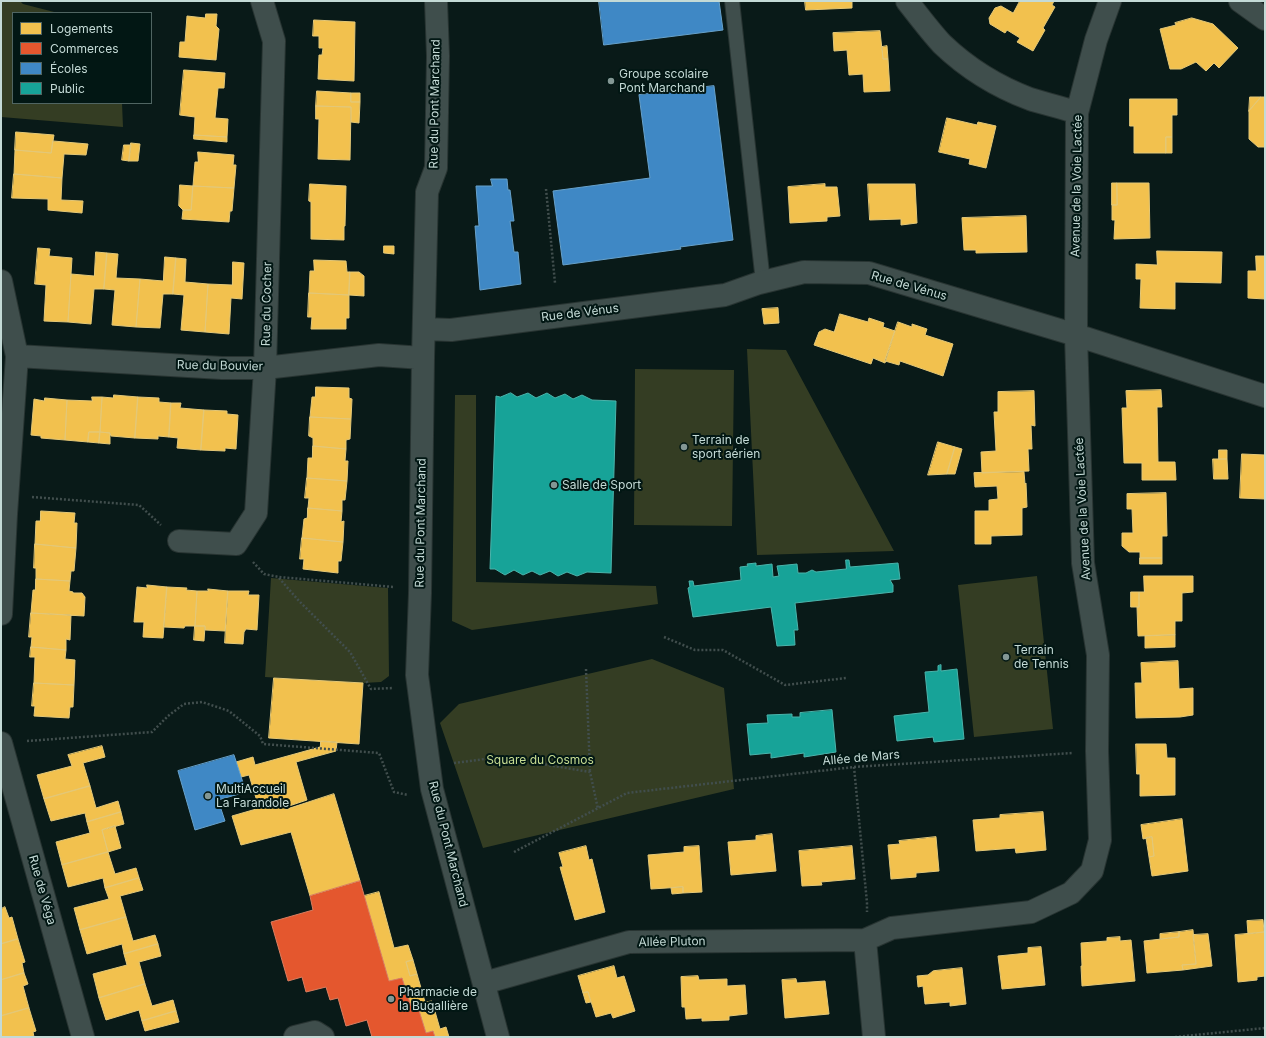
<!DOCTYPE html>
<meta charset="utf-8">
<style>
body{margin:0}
#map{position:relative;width:1266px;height:1038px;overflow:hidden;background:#091a18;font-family:Inter,sans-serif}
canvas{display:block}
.frame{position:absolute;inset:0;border:2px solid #c4dad6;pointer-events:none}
.legend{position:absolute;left:12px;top:12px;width:140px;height:92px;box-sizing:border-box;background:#021714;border:1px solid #506562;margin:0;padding:5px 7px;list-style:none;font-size:12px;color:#c4dad6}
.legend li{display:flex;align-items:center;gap:8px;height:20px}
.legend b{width:20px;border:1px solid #506562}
</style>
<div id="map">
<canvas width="1266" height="1038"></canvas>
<div class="frame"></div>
<ul class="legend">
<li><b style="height:11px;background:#f2c14e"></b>Logements</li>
<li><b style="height:11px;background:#e4572e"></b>Commerces</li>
<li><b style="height:11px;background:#3f88c5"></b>Écoles</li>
<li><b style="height:11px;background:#17a398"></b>Public</li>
</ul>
</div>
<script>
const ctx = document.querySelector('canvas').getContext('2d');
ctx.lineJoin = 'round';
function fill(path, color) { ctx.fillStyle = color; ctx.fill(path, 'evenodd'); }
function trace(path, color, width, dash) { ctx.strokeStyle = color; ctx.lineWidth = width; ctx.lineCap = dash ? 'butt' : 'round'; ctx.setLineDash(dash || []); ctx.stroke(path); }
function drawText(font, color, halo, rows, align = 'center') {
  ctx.font = font + ' Inter,sans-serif'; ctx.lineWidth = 4; ctx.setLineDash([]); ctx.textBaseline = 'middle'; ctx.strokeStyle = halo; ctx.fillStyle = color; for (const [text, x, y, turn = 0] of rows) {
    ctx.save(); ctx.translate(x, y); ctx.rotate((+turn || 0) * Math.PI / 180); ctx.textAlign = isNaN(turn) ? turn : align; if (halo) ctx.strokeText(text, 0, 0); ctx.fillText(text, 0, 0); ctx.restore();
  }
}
const green = new Path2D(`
 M1 1H20L23 4 58 13H13V103H122L123 127 1 117Z
 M747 349 786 350 894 551 757 555Z
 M635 369 734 370 732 526 634 525Z
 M455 395H476V582L656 586 658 604 472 630 452 621Z
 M1037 576 1053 729 974 737 958 585Z
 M271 578 388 588 389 676 381 682 363 683 265 677Z
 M652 659 724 688 734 789 483 848 440 723 459 704Z`);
const homes = new Path2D(`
 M805 1H852V8L806 10Z
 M1020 1H1054L1052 5 1055 7 1043 28 1045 30 1033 51 1017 42 1020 38 1007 30 1005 33 990 24 989 18 995 8 1001 6 1013 13Z
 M206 14H217L216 26 219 29 216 60 179 57 180 42H185L187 16 205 18Z
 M1192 18 1213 24 1238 48 1219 68 1214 63 1206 71 1196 62 1181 69H1170L1160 29 1176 25 1175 23Z
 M314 20 355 22 354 81 318 79 319 55H322L323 48H319V36H313Z
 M880 31 883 59H888L890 91 864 92 863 74 849 75 847 50 834 51 833 33Z
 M887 46 888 59H883L882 47Z
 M184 70 225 73 224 88H218L215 118 228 119 227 137 194 135 195 117 180 115Z
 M317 91 351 93V102H360L359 123 351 122V107L316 106Z
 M351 93H360V102H351Z
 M1250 97H1261L1249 111Z
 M1261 97H1265V147H1258L1249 139V111Z
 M1130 99H1177V115H1172V137H1166V153H1134V126H1130Z
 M316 106 351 107 350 160 318 159 319 119H316Z
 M947 118 977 125 978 122 996 126 986 168 969 164 970 159 939 152Z
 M16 132 54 135 51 153 15 150Z
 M194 135 227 137V142L194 139Z
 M1166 137H1172V153H1166Z
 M53 141 88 144 86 155 64 154 62 178 14 174 15 150 51 153Z
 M131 143 140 144 138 161H129Z
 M124 145H131L129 161 122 160Z
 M198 152 234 155 233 165H236L234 188 193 186 195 162H198Z
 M14 174 62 178 61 200 83 201 82 213 48 210V199L12 198Z
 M1112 183H1117V205H1112Z
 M1117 183H1149L1150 238 1114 239 1115 220H1112V205H1117Z
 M310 184 346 186 345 226H344V240L311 239V202L309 201Z
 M825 184V187H837L840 216 827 217V221L790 223 788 187Z
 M868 184H915L917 223 901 225V219L870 220Z
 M180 185 193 186 191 210H183L179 206Z
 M193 186 234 188 232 211H230L229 222 182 219 183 210H191Z
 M1026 216 1027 252 976 253V250H964L962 218Z
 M384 246H394V254L384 253Z
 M38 248 50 249 49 256 72 258 68 322 44 321 46 285 35 284Z
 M1157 251 1222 252 1221 283 1175 282V309L1140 308 1141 279H1136V264L1157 265Z
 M96 252 107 253 104 289H94L91 324 68 322 71 274 94 276Z
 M107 253 118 254 116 278 140 279 136 327 112 325 115 290 104 289Z
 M1256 256H1265V299L1248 298V271H1256Z
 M165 257 176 258 173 294H163L160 328 136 327 140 279 163 281Z
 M176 258 186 259 185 282 208 284 205 332 181 330 184 295 173 294Z
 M314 260 346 261 347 272H350L349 295 309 293 310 271H314Z
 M233 262 244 263 242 299 231 298 229 334 205 332 208 284 232 285Z
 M350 272H359L364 276V296L349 295Z
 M309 293 349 295V318H346V329H311L312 317H308Z
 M778 308 779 323 764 324 762 309Z
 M840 314 868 322 869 318 884 323 883 327 895 331 885 363 873 358 871 364 814 345 819 332 825 329 834 332Z
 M898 322 912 327V324L927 329 925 335 953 344 943 376 900 361 899 365 885 361Z
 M316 387 349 388V398L352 399 351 419 310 417 312 397H315Z
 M1161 390 1162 407H1157L1158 462H1175L1176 480H1142V463H1124L1122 408H1127L1126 391Z
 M1034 391 1035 426 1031 425 1032 449H1028L1029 471 982 473 981 452 996 451 994 412H998V392Z
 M114 395 138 397 135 438 111 436 110 433 100 432 102 397 113 398Z
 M92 397H102L100 432H89L88 442 65 440 67 400 92 401Z
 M138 397 159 398V402L171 403 169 437 158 436V439L135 438Z
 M45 398 67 400 65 440 41 438V436L31 435 34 399 44 401Z
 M171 403H181L180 408 204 410 201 450 177 448 178 438 169 437Z
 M204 410 227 411V414L238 415 236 449 225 448V451L201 450Z
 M310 417 351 419 350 439 346 440V449L313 446V438L309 436Z
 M89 432H100L99 443 88 442Z
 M100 432 110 433V444L99 443Z
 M938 442 955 447 947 474 928 475Z
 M313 446 346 449 345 461H348L347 481 307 478 308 458H312Z
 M955 447 962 449 955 474H947Z
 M1219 450H1227V459H1219Z
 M1242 454 1265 455V499L1240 498Z
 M1213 459H1227L1228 479H1214Z
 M1024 472 1025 484 1026 483 1027 507 1022 508V535L991 536V544H975V511H989V500L998 499 997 486 975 487 974 473Z
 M307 478 347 481 345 500H342V511L308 508 309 498H305Z
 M1166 493 1167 536H1162V558H1140V552H1129L1122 546V533H1133L1132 509H1127V494Z
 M308 508 342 511 341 522 344 521 343 542 302 538 304 519 307 518Z
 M41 511 75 513 74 523H77L76 548 35 544 36 521H40Z
 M302 538 343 542 341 561H338V573L303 569 304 559H300Z
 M35 544 76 548 74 571H71L70 581 36 579V568H34Z
 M1140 558H1162V564H1140Z
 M1144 576H1193V592L1182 593V621H1175V635L1138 636 1137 607H1139V592H1144Z
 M36 579 70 581 69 591 73 592V593H82L85 597 84 616 31 613 33 590H35Z
 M147 585 167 587 163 638 143 637 144 622H134L137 587 147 588Z
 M167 587 187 588 186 590 197 591 195 626H185L184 628 164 627Z
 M208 589 228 591 225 631 205 630V626H195L197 591H208Z
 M228 591H249L248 595H259L257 630 246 629 244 632 243 644 225 643Z
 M1131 592H1139V607H1131Z
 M31 613 71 615 70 640 66 639V650L31 647 32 637H29Z
 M195 626H205L204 641 194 640Z
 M1175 635V647L1145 648V636Z
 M31 647 66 650 65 659 75 660 74 685 34 683 35 657H30Z
 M1178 661 1179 689 1193 688V715L1180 717 1136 718 1135 683H1142L1141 663Z
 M274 678 363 683 359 744 269 738Z
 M34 683 74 685 73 707H70L69 718 34 716 35 706H32Z
 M321 741 337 742 336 751 296 762 307 800 286 807 284 801 259 808 249 775 241 777 236 762 253 757 255 765 320 747Z
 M1136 744H1166L1167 758H1175V795L1140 796V774H1137Z
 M102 746 105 757 83 763 90 786 44 799 37 775 72 766 68 755Z
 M90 786 96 808 118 801 121 812 87 822 85 813 51 821 44 799Z
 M334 794 360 881 310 896 291 832 241 845 232 816 284 801 286 809Z
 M121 812 124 824 102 830 108 852 62 865 56 842 90 833 87 822Z
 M1043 812 1046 850 1016 853 1015 848 976 851 973 820 1000 818V815Z
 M1182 819 1188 871 1152 876 1149 857 1154 856 1152 837 1143 839 1141 825Z
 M115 826 121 848 108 852 102 830Z
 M772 834 776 871 731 875 728 842 756 840V836Z
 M936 837 939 871 916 873V877L891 879 888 845 900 844 899 841Z
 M1152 837 1154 856 1149 857 1146 838Z
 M586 846 589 860 592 859 605 912 575 920 560 867H563L559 853Z
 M699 846 702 892 683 893V887L651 889 648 855 684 852V847Z
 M852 846 855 879 821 882 822 885 802 886 799 851Z
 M108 852 115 874 136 868 139 878 105 888 103 878 68 887 62 865Z
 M139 878 143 890 120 896 126 917 80 930 74 908 109 899 105 888Z
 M683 887V893L672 894 671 888Z
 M379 892 394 948 408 945 413 960 406 962 410 976 417 974 425 1002 432 1001 440 1029 446 1027 449 1037H435L433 1031 426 1033 417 1004 411 1006 402 978 389 981 364 896Z
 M5 907 9 918 12 917 18 939 1 944V909Z
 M126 917 133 941 155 935 158 944 124 954 122 944 87 954 80 930Z
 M1263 920 1264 932 1248 934 1247 921Z
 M1193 930 1196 964 1182 965 1183 970 1147 973 1144 941 1179 937V932Z
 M1179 932V937L1160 939V934Z
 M1264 932H1265V976L1257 977V980L1238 982 1235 935Z
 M1208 934 1212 966 1183 970 1182 965 1196 964 1193 935Z
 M1120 937V941L1131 940 1135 981 1082 986 1081 966H1082L1081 943 1107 941V938Z
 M18 939 25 962 22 963 24 973 1 980V944Z
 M158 944 161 956 139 962 145 984 99 998 93 974 127 965 124 954Z
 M1041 947 1045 985 1002 989 998 956 1028 953V948Z
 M413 960 417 974 410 976 406 962Z
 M614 966 617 978 624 976 635 1011 613 1018 611 1013 596 1017 588 992 583 993 578 976Z
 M962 968 966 1004 950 1006V1002L925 1004 923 986 918 987 917 976 928 975 933 971Z
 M24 973 28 984 23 986 29 1008 1 1016V980Z
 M698 976 699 980 727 979V986L745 985 747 1014 729 1016V1020L702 1021V1018L686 1019 685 1007H682L681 977Z
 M796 979 797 983 825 981 829 1014 785 1018 782 980Z
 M145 984 152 1006 173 1000 176 1011 142 1021 139 1010 106 1020 99 998Z
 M588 992 591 1002 586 1003 583 993Z
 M29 1008 36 1031 33 1032 34 1037H1V1016Z
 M176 1011 179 1022 145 1031 142 1021Z`);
const shops = new Path2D(`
 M360 881 389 981 402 978 411 1006 417 1004 426 1033 433 1031 435 1037H372L367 1020 346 1026 338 998 330 1000 326 987 306 992 302 977 288 981 271 922 313 910 310 896Z`);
const schools = new Path2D(`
 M599 1H719L723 30 604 45Z
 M714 86 733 240 680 247 681 249 563 265 553 191 650 178 639 95Z
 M491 179H507L508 190H510L514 221H510L514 252H518L521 284 480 290 475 226H479L476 186H492Z
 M234 755 246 792 218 800 225 821 195 830 178 771Z`);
const public = new Path2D(`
 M511 393 517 397 528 393 536 398 547 393 555 398 565 394 573 399 582 395 592 400 616 401 611 573 587 572 577 576 567 572 558 576 550 571 540 575 532 571 523 575 514 570 505 575 495 569H490L496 396 500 397Z
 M846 560H849L850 567 898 563 900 579 890 580 893 585V592L795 603 798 630H794L795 645 777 646 771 607 693 617 688 588 690 587 689 581H693L694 586 741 580 740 567 748 566 747 564 756 563V566L772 564 773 577 779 576 777 566 797 564 798 573H806L812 570 816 572 846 569Z
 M941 665V671L957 669 964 739 934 742 933 737 897 741 894 716 929 712 925 672 938 671V666Z
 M832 710 836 752 804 757V753L771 758V753L750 755 747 724 768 723 767 715 792 714V717H800V713Z`);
const path = new Path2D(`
 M546 189 555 283
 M32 497 139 505 161 525
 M253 562 264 574 279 577 394 587
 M279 578 299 601 350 652 371 689 393 688
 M664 637 695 650H723L785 685 846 678
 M586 669 590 772
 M27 741 152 732 168 716 184 704 202 702 229 711 260 736 263 744 379 753 394 792 408 795
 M454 763 500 757 590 772 598 809
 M854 767 867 903V912
 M514 852 627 793 854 767 1073 753
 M1175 1037 1265 1028`);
const lane = new Path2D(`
 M732 1 763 282`);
const street = new Path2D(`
 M436 1 438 56 436 168 427 192 423 358 420 593 417 675 432 789 498 1037
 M907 1C918 15 930 31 942 44 967 68 998 87 1030 99 1045 104 1062 107 1077 113
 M1240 1 1265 19
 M1 281 17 356 6 514 1 614
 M424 329 451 330 725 295 759 283 804 272 869 273 1076 335 1265 396
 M17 356 222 368H265L379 355 423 358
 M179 541 236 544 256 513 265 368 274 41 262 1
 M1 743 83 1037
 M484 983 629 942 865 940
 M295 1037 315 1032 323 1037
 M874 1037 865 940 892 928 1031 912 1071 893 1092 871 1100 840 1097 751 1098 655 1083 563 1076 335 1077 113 1096 40 1110 1`);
const markers = [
 [611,81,4,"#839794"],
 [684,447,4,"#839794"],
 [554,485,4,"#839794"],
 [1006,657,4,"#839794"],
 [208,796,4,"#839794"],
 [391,999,4,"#839794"]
];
const poiNames = [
 ["Groupe scolaire",619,74],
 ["Pont Marchand",619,88],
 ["Terrain de",692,440],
 ["sport aérien",692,454],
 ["Salle de Sport",562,485],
 ["Terrain",1014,650],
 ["de Tennis",1014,664],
 ["MultiAccueil",216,789],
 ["La Farandole",216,803],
 ["Pharmacie de",399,992],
 ["la Bugallière",399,1006]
];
const streetNames = [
 ["Rue du Pont Marchand",435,104,-89],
 ["Avenue de la Voie Lactée",1077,186,-89],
 ["Rue de Vénus",909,286,16],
 ["Rue du Cocher",267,304,-89],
 ["Rue de Vénus",580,313,-7],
 ["Rue du Bouvier",220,366,1],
 ["Avenue de la Voie Lactée",1083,509,-93],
 ["Rue du Pont Marchand",421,523,-89],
 ["Allée de Mars",861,758,-5],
 ["Rue du Pont Marchand",448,844,76],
 ["Rue de Véga",42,890,74],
 ["Allée Pluton",672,942,-1]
];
const parkNames = [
 ["Square du Cosmos",540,760]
];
fill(green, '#343d23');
fill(homes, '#f2c14e');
trace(homes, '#e4c877', 1);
fill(shops, '#e4572e');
trace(shops, '#da7e60', 1);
fill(schools, '#3f88c5');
trace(schools, '#67a1ca', 1);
fill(public, '#17a398');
trace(public, '#4bb4ab', 1);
trace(lane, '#283432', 16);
trace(street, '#283432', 24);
trace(path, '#414e4d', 2.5, [2, 2]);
trace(lane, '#3f4e4c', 14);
trace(street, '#3f4e4c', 22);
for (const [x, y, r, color] of markers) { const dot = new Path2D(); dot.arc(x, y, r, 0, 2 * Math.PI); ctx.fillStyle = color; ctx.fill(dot); trace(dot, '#021714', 1.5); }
drawText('12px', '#c4dad6', '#021714', poiNames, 'left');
drawText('12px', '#c4dad6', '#021714', streetNames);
drawText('12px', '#c7dc92', '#021714', parkNames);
</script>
